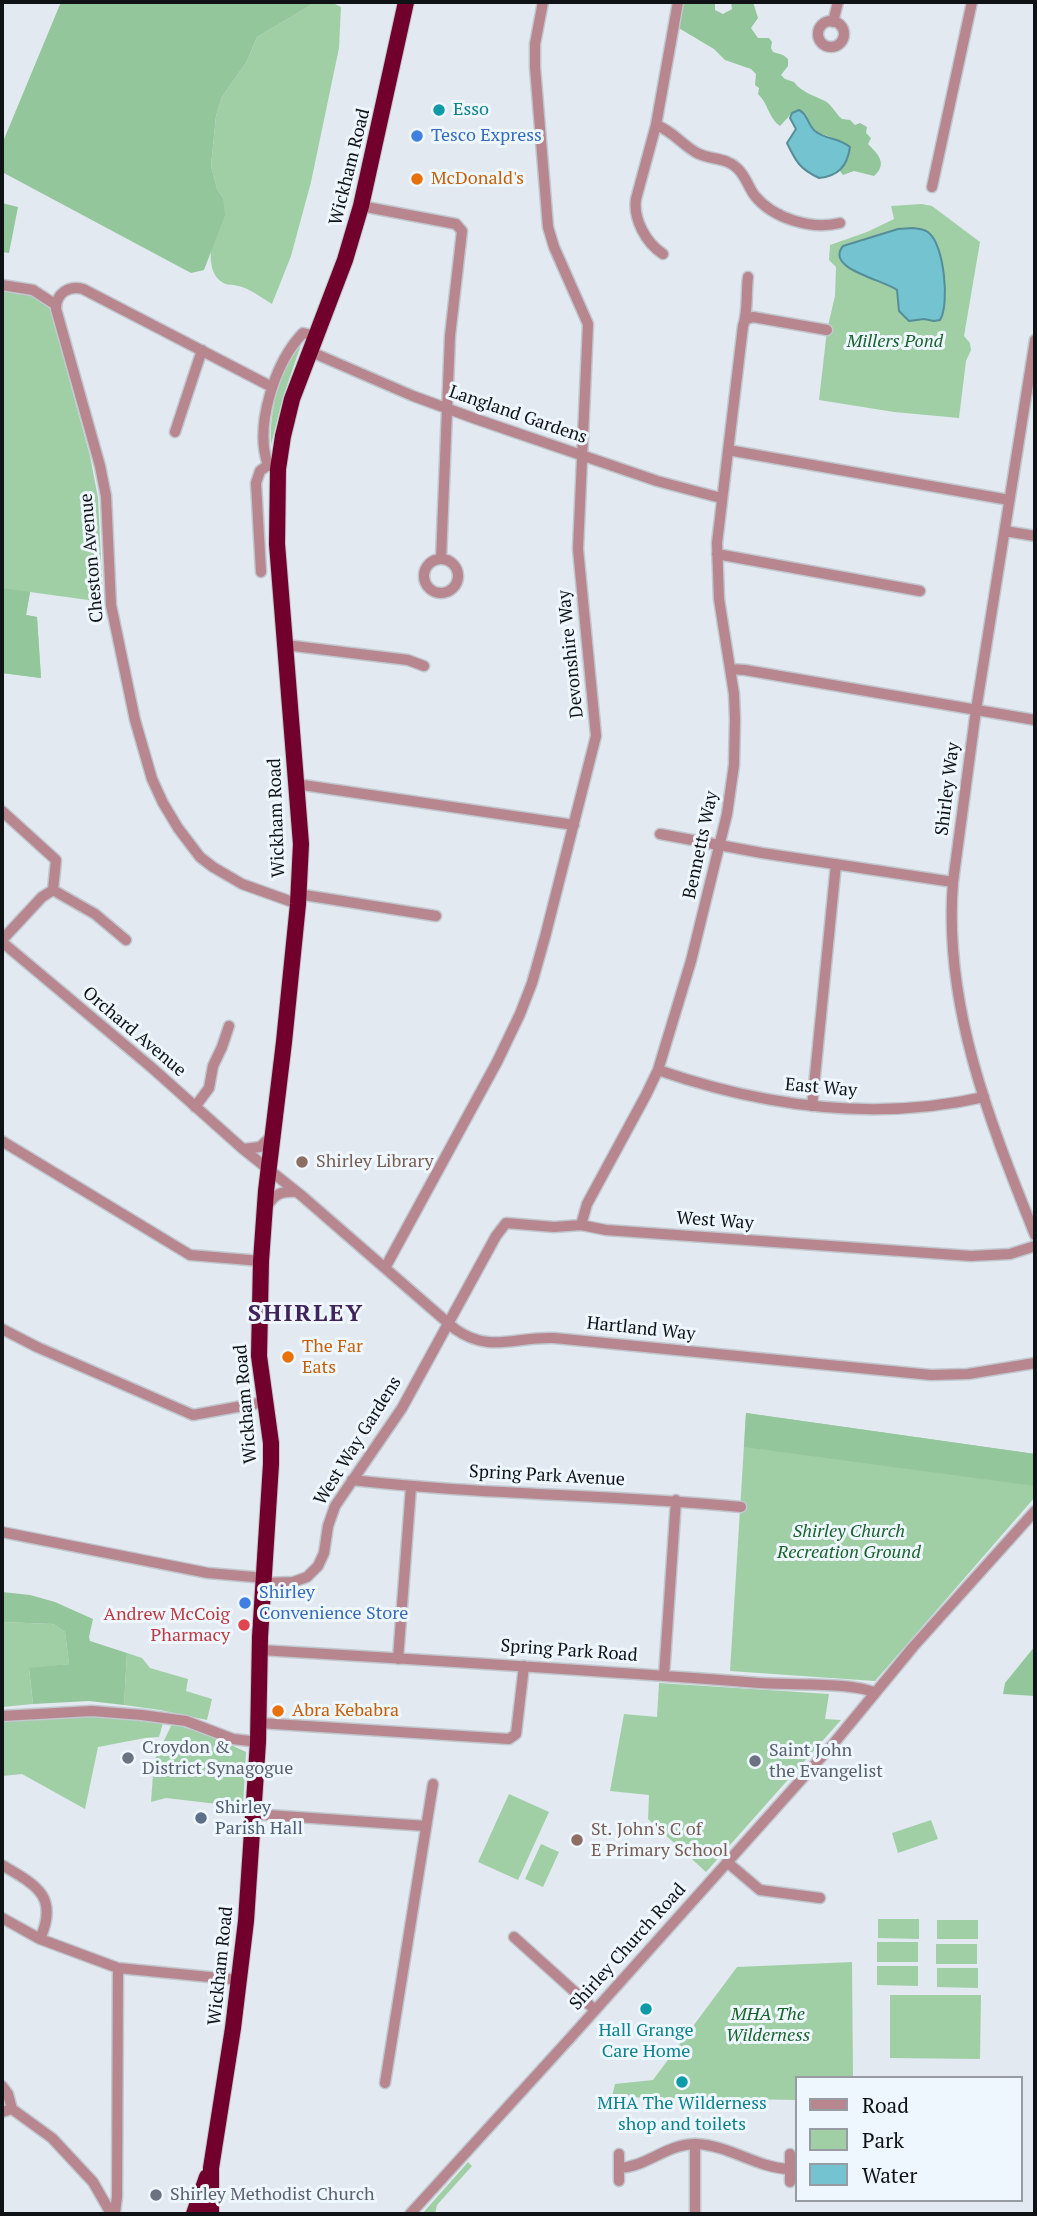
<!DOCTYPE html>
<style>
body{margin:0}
#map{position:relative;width:1037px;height:2216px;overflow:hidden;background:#e2e9f1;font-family:"PT Serif",serif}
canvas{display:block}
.frame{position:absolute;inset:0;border:4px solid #101315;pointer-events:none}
.legend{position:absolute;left:795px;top:2076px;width:228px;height:126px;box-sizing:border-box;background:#eff7fe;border:2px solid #969ca1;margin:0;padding:9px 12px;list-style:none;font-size:21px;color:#101315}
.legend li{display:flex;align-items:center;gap:14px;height:35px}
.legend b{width:35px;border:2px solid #969ca1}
</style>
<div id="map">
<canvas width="1037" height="2216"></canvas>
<div class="frame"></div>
<ul class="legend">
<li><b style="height:9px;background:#b8868e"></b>Road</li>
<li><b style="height:19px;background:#a0cfa6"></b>Park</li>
<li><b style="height:19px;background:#73c3d0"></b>Water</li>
</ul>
</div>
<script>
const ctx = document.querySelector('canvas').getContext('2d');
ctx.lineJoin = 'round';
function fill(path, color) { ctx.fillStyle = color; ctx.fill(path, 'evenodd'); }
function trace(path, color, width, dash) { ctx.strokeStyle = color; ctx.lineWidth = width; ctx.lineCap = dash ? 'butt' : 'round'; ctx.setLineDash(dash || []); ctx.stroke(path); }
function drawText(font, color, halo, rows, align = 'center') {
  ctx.font = font + ' "PT Serif",serif'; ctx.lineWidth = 6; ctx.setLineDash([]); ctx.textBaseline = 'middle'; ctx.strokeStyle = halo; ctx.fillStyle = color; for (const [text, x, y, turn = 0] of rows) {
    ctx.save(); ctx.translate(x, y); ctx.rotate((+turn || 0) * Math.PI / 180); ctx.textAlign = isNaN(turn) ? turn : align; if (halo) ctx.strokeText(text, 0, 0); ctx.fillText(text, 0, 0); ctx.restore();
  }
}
const green = new Path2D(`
 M316 2H331L341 7 339 48 311 182 291 256 272 304C262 298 249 288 238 286 232 284 227 286 222 282 199 267 218 219 223 198L217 189 211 166 216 116 222 97 247 61 257 37Z
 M922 204 932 206 980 242 964 336 970 343 971 350 966 361 959 418 894 412 819 400 827 330 835 296 836 267 829 260 830 245 867 232 894 219 891 206Z
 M2 289 31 294 50 309 90 456 98 498 103 602 30 592 26 615 37 617 41 678 2 673Z
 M302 342 283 397 271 445C269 408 280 371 302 342Z
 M746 1413 1035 1454V1497L875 1681 730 1671Z
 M2 1622 53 1624 65 1632 69 1664 29 1669 33 1704 2 1707Z
 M127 1653 142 1658 150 1668 188 1679 186 1691 212 1699 207 1720 160 1710 124 1705Z
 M659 1683 829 1694 825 1719 841 1720 706 1872 648 1819 649 1795 610 1791 624 1714 657 1717Z
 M82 1716 163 1723 159 1737 145 1738 98 1747 85 1809 22 1774 2 1776V1722Z
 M172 1724 205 1733 246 1752 243 1807 166 1798 151 1802 154 1761Z
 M509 1794 549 1812 518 1880 478 1862Z
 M931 1820 938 1839 898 1853 892 1833Z
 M541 1844 559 1852 543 1887 525 1879Z
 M878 1919H919V1939L878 1938Z
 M937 1920H978V1939H937Z
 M877 1942H918V1962H877Z
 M936 1944H977V1964H936Z
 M852 1962 853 2078H797V2100L612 2097 615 2084 653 2080 737 1967Z
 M877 1966H918V1986L877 1985Z
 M937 1968H978V1988L937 1987Z
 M890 1995H981L980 2059 890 2058Z
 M468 2162 472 2166 437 2205 435 2214H422Z`);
const forest = new Path2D(`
 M61 2H316L257 37 247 61 222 97 216 116 211 166 217 189 223 198 225 215 204 270 191 273 2 172V144Z
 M682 2H715V10L723 14 732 9 731 2H753L758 18 751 28 758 38H769L772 42 771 48 773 52 783 55 788 59V66L781 75 785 79 794 82C801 92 815 96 825 101 832 105 836 114 842 119L850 120 855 125 860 123 867 127 866 133 871 138 868 144C878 154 888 164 874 176L854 171 843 175 840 171 850 151C846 147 841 143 836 140 820 130 813 139 806 115L792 113 780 126C769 119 768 103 758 94L759 88 755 85 756 74 751 69 725 60 714 49 677 27Z
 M2 203 18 207 9 253 2 252Z
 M2 588 30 592 26 615 37 617 41 678 2 673Z
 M746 1413 1035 1454V1486L744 1447Z
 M2 1592 30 1595 55 1602 93 1619 89 1637 90 1641 127 1653 124 1705 89 1701 33 1704 29 1668 69 1664 65 1632 53 1624 2 1622Z
 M1035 1646V1696L1003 1694 1005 1683Z`);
const water = new Path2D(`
 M799 110C808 114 807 124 815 131 826 140 838 137 850 147 847 167 838 176 819 178 800 169 796 162 787 143L796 129 790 118 792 113Z
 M913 228C918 229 925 229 929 233 944 245 950 304 940 320L934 321 924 319 909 321 899 311 897 290C885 280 824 269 843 246L898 229Z`);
const minor = new Path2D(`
 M678 2 656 125C673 131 682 145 697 153 710 160 726 157 737 168 746 176 748 187 755 196 774 219 812 230 840 223
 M818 34a13 13 0 1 1 26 0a13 13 0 1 1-26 0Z
 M833 22 838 2
 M656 125 636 199C633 219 646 243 663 254
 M932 187 972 2
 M361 206 456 224 462 231 450 336 441 559
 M2 285 33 290 56 305
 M747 319 753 317 827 330
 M1035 340 976 710 953 882C943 1006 990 1122 1035 1235
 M309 351 413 396 476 419 657 481 721 498
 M272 387 83 289C69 285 56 293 56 309L100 466 106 496 111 605 135 720 152 779 163 803 178 828 200 857 213 867 242 884 298 904
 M175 432 202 350
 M728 450 1009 500
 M278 469 268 465C254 426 275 362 303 333L315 336
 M1005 531 1035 536
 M717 554 920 591
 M424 576a17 17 0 1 1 34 0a17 17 0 1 1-34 0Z
 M261 572 256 483 260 471 268 465
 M286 645 408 660 424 666
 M730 669 745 670 1035 720
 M296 784 574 825
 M2 811 56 860 53 890 95 914 126 940
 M660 834 762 853 953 882
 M298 894 436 916
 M2 940 42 897 53 890
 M2 942 151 1067 243 1149 302 1196 455 1329C490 1354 516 1336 554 1338L931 1375 968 1374 1035 1363
 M658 1070C762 1106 874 1122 984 1097
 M812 1106 836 864
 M195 1107 209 1088 213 1066 222 1047 229 1026
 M2 1141 190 1255 261 1261
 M243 1149 260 1147 273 1135
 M266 1209C273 1194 281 1191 297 1192
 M581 1225 587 1204 646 1095 658 1070 691 961 727 814 734 765 735 719 734 694 719 599 717 543 743 326C748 313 746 292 748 277
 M385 1268 497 1062 520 1014 532 983 545 937 596 736 578 549 588 324 554 247 548 227 535 67V44L543 2
 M2 1329 37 1347 193 1415 264 1402
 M352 1480C481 1495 611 1494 741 1507
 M2 1532 208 1573 265 1578
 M264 1583 293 1582 307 1577 318 1566 324 1553 328 1526 335 1506 402 1408 496 1236 506 1223 554 1227 581 1225 606 1230 971 1256 1010 1254 1035 1246
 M260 1650C427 1660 593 1670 759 1683 785 1685 856 1682 875 1693
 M398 1659 411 1487
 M664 1676 676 1500
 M2 1716 92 1711 142 1715 186 1721 233 1739 258 1742
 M259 1723 509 1739 516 1734 524 1666
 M254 1814 426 1826
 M727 1862 760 1890 820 1898
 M2 1865C36 1885 59 1896 40 1939
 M2 1918 40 1939 118 1968 240 1980
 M514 1937 595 2010
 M385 2083 433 1784
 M2 2086 8 2094 12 2109
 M2 2112 12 2109 52 2138 93 2182 109 2210 115 2214
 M790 2154V2182
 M619 2168C647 2167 666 2144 696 2144 729 2145 757 2168 789 2169
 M619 2181V2154
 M115 2212 117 2197 118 1968
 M410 2214 572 2036 834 1743 913 1647 1035 1511
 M695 2214V2144`);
const highway = new Path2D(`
 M194 2214 207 2177
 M211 2214V2168L233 2028 246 1921 258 1742 260 1637 271 1464V1443L259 1356 261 1261 266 1191 284 1042 298 904 301 844 277 544 278 469 283 436 292 399 345 260 361 206 406 2`);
const markers = [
 [439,110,7,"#0f9aa8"],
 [417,136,7,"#3f7fe0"],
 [417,179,7,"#e8710a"],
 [302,1162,7,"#8d6e63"],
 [288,1357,7,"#e8710a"],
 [245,1603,7,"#3f7fe0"],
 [244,1625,7,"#e0444e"],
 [278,1711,7,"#e8710a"],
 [128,1758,7,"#6b7280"],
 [755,1761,7,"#6b7280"],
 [201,1818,7,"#5c6f8a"],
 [577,1840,7,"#8d6e63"],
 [646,2009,7,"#0f9aa8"],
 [682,2082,7,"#0f9aa8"],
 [156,2195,7,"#6b7280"]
];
const cultureNames = [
 ["Esso",453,110,"left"],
 ["Hall Grange",646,2031],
 ["Care Home",646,2052],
 ["MHA The Wilderness",682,2104],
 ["shop and toilets",682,2125]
];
const shopNames = [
 ["Tesco Express",431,136],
 ["Shirley",259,1593],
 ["Convenience Store",259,1614]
];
const streetNames = [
 ["Wickham Road",350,167,-76],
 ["Langland Gardens",518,415,19],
 ["Cheston Avenue",92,558,-95],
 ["Devonshire Way",571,654,-96],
 ["Shirley Way",948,789,-83],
 ["Wickham Road",277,818,-92],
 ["Bennetts Way",701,845,-78],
 ["Orchard Avenue",134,1032,40],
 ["East Way",821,1088,5],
 ["West Way",715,1221,4],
 ["Hartland Way",641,1329,6],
 ["Wickham Road",246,1404,-95],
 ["West Way Gardens",358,1441,-58],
 ["Spring Park Avenue",547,1476,3],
 ["Spring Park Road",569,1651,4],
 ["Shirley Church Road",628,1947,-48],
 ["Wickham Road",221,1966,-84]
];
const foodNames = [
 ["McDonald's",431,179],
 ["The Far",302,1347],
 ["Eats",302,1368],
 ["Abra Kebabra",292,1711]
];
const parkNames = [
 ["Millers Pond",895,342],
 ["Shirley Church",849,1532],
 ["Recreation Ground",849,1553],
 ["MHA The",768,2015],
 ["Wilderness",768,2036]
];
const educationNames = [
 ["Shirley Library",316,1162],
 ["St. John's C of",591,1830],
 ["E Primary School",591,1851]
];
const healthNames = [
 ["Andrew McCoig",230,1615],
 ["Pharmacy",230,1636]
];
const worshipNames = [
 ["Croydon &",142,1748],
 ["District Synagogue",142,1769],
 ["Saint John",769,1751],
 ["the Evangelist",769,1772],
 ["Shirley Methodist Church",170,2195]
];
const serviceNames = [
 ["Shirley",215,1808],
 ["Parish Hall",215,1829]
];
const districtNames = [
 ["SHIRLEY",306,1314]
];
fill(green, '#a0cfa6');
fill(forest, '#93c69a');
fill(water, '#73c3d0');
trace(water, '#558e98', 2);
trace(minor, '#c0c7ce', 13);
trace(highway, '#c0c7ce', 18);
trace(minor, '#b8868e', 10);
trace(highway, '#71002d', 16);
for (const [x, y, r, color] of markers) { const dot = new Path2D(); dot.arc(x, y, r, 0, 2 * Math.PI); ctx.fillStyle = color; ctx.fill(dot); trace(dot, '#eff7fe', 2.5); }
drawText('18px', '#0d838f', '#eff7fe', cultureNames);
drawText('18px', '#366cbe', '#eff7fe', shopNames, 'left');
drawText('18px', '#101315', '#eff7fe', streetNames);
drawText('18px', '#c56008', '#eff7fe', foodNames, 'left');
drawText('italic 18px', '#19632d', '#eff7fe', parkNames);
drawText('18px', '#785e54', '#eff7fe', educationNames, 'left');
drawText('18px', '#be3a42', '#eff7fe', healthNames, 'right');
drawText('18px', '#5b616d', '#eff7fe', worshipNames, 'left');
drawText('18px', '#4e5e75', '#eff7fe', serviceNames, 'left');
ctx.letterSpacing = '2px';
drawText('bold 24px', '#40235c', '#eff7fe', districtNames);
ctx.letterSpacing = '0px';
</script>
